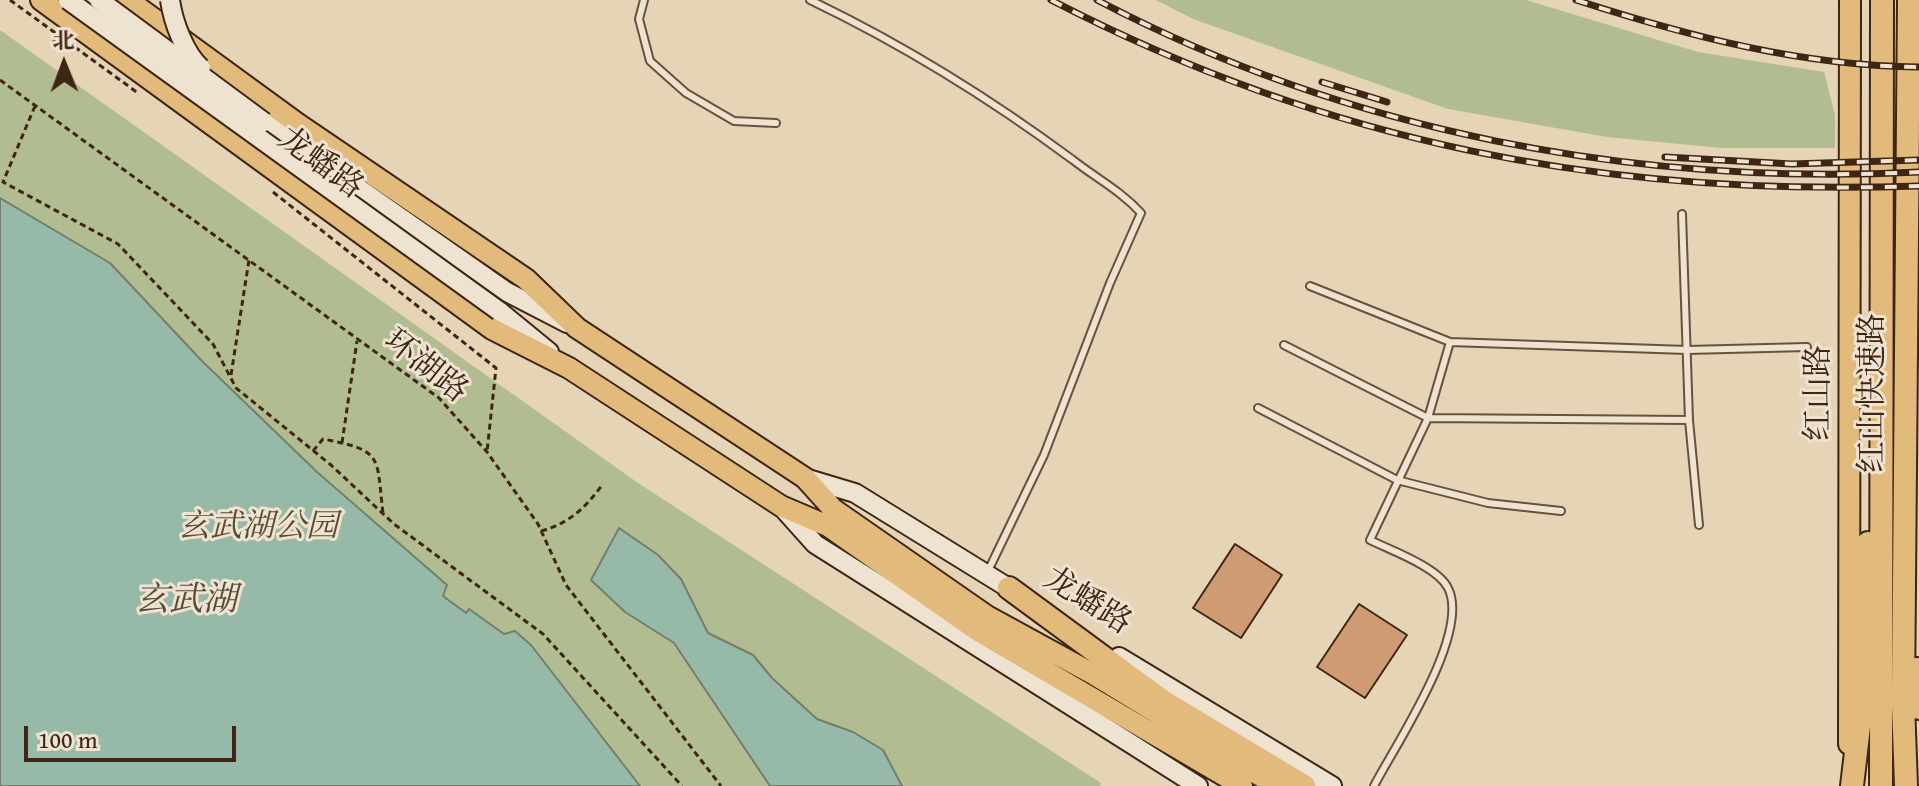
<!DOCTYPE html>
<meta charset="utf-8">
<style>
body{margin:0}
#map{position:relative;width:1919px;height:786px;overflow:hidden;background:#e5d4b6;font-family:"Gentium Book Plus","Noto Serif SC",serif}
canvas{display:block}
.north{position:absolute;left:24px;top:24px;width:80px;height:80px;-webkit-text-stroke:6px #eee3d0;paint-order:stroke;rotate:359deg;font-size:22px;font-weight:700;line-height:32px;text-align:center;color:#3f2614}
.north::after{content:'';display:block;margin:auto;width:28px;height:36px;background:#3f2614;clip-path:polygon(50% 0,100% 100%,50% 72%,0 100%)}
.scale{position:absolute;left:24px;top:726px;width:212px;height:36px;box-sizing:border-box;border:4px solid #3f2614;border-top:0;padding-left:10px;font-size:24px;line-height:28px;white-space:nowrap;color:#3f2614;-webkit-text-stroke:6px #eee3d0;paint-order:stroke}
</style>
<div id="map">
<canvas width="1919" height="786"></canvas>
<div class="north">北</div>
<div class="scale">100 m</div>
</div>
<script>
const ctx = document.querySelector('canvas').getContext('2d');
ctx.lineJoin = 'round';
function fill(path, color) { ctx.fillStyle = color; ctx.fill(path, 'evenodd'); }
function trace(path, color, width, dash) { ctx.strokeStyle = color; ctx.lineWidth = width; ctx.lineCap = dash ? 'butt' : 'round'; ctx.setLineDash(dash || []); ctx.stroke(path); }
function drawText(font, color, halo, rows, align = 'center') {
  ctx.font = font + ' "Gentium Book Plus","Noto Serif SC",serif'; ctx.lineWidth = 6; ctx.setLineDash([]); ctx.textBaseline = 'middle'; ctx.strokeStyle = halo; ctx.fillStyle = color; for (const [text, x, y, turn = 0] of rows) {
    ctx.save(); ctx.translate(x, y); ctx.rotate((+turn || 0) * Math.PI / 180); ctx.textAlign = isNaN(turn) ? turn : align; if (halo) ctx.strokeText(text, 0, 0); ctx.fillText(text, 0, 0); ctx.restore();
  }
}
const green = new Path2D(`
 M1156 0H1526L1698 52 1824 72 1835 115V148H1721L1607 137 1448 109 1193 19Z
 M0 30 638 483 1101 783 1100 786H0Z`);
const water = new Path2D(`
 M0 198 110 263 202 361 317 472 447 585 443 596 466 613 469 609 504 634 515 631 531 645 640 786H0Z
 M619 528 658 555 681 579 708 633 753 655 772 678 817 719 853 732 883 750 902 786H770L674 643 625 612 591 580Z`);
const building = new Path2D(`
 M1235 544 1282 575 1241 638 1193 608Z
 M1359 604 1407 635 1365 698 1317 667Z`);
const path = new Path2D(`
 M10 0 138 93
 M52 45 57 36
 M0 80 439 398 487 452 538 524 566 585 721 786
 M35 106 3 182 118 244 213 344 236 388 331 465 394 524 543 634 682 786
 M273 192 496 368 487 452
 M231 375 249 260
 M342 443 357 341
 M313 451 323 439C384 451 376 455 383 513
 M541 531C570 523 585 508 603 484`);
const lane = new Path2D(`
 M644 0 639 19 650 61 686 93 734 121 776 123
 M810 0C902 44 992 100 1073 160 1096 178 1121 191 1141 213L1110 283 1044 455 988 571
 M1682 214 1689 420 1699 525
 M1310 286 1450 342 1687 350 1807 347
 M1284 345 1428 418 1689 420
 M1258 408 1397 480 1488 503 1561 511
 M1374 786C1396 744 1471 633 1448 588 1438 567 1390 550 1370 540L1428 418 1450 342`);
const secondary = new Path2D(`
 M264 122 507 292 567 323
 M499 311 549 352
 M805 478 855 493 1020 595
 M781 506 815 544 1198 786
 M1119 657 1332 786`);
const primary = new Path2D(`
 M41 0 492 329 569 368 781 506 828 526 978 631 1242 786
 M128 0 298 124 526 279 577 328 805 478 833 509 987 616 1093 674 1277 786
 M1849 744 1850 0`);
const highway = new Path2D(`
 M1009 588 1164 702 1304 786
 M1917 669 1919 708
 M1852 786 1862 701 1868 543
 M1881 786 1882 0
 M1906 786 1903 703 1909 0`);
const rail = new Path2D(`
 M1051 0C1329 144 1607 197 1919 186
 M1097 0C1350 133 1635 186 1919 172
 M1576 0C1687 36 1802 66 1919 67
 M1322 82 1387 102
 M1665 157 1792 164 1919 160`);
const secondaryBridge = new Path2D(`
 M68 0 499 311
 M99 0 264 122
 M170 0C173 22 185 54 201 68`);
const streetNames = [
 ["龙蟠路",320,164,36],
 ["环湖路",425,367,38],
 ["红山路",1820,393,-90],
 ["红山快速路",1874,393,-90],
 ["龙蟠路",1087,602,32]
];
const parkNames = [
 ["玄武湖公园",258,528]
];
const waterNames = [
 ["玄武湖",186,601]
];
fill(green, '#b1bd91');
fill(water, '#97b9a8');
trace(water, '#747e6d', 2);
fill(building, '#cf9b73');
trace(building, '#3f2614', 2);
trace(lane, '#68523c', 10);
trace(secondary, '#3f2614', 22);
trace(primary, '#3f2614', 24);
trace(highway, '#3f2614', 26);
trace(path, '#3f2614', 3, [6, 4]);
trace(lane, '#eee3d0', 6);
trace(secondary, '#eee3d0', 18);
trace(primary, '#e2ba7b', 20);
trace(highway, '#e2ba7b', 22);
trace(rail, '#3f2614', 7);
trace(rail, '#eee3d0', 4, [12]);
trace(secondaryBridge, '#3f2614', 22, []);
trace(secondaryBridge, '#eee3d0', 18);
drawText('32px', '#3f2614', '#eee3d0', streetNames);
drawText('italic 32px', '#5c4c33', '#eee3d0', parkNames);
drawText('italic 34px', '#554b39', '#eee3d0', waterNames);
</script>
